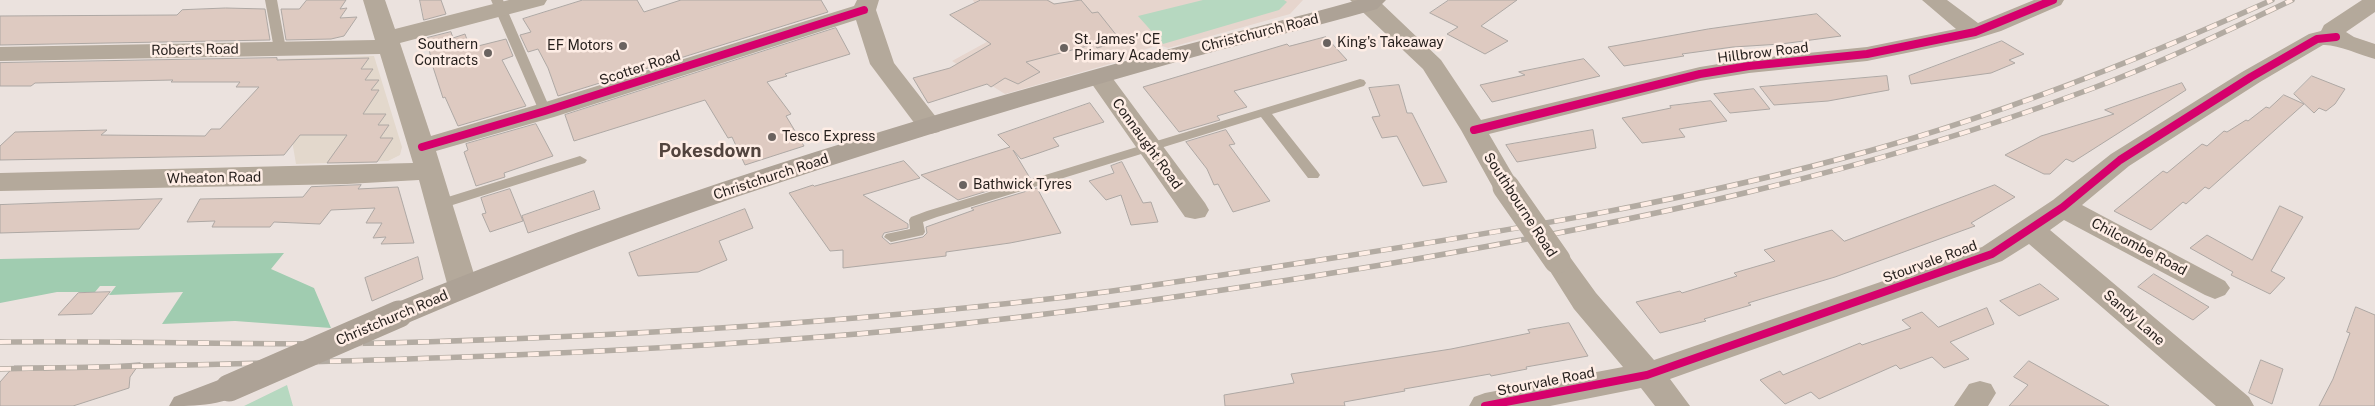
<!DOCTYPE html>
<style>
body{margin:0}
canvas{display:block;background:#ebe2de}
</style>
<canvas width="2375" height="406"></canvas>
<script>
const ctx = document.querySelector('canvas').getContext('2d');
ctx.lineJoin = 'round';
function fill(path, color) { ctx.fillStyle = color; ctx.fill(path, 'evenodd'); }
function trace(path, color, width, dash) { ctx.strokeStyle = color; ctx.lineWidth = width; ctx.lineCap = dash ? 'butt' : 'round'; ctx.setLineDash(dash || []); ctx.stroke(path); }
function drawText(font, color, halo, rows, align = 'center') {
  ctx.font = font + ' "Public Sans",sans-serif'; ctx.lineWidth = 5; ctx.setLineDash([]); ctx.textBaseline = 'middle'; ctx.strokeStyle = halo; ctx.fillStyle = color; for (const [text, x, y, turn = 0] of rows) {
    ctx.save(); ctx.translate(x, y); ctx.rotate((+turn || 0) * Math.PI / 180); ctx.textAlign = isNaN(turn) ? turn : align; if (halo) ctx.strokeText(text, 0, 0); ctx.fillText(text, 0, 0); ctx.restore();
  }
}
const commercial = new Path2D(`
 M374 56 402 147 400 155 388 161 296 164 278 59Z`);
const built = new Path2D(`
 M973 0H1049L1057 5 1076 0H1303L1290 14 1168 48 1159 45 1143 50 1141 55 1005 94 952 61 994 38 986 32Z`);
const green = new Path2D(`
 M1203 0H1284L1287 2 1279 10 1163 44 1138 16Z
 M287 385 293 406H244Z`);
const forest = new Path2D(`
 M284 253 271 269 314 288 331 328 235 321 162 324 183 292 109 295 116 286H100L95 292H57L0 303V259Z`);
const building = new Path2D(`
 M307 0H346L340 9 347 8 340 18 357 17 344 36 331 39 286 40 281 9H299Z
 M420 0H441L446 14 424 20Z
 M583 0H637L644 12 681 0H821L828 12 558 96 548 68 538 49 528 52 520 35 531 32 523 19Z
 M981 0H1047L1054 4 1081 0 1092 13 1098 12 1121 41 1097 48 1095 44 1026 62 1040 72 1018 84 1005 78 991 87 987 84 928 103 913 78 950 68 991 44 950 15Z
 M1449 0H1517L1481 26 1508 41 1485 54 1447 34 1458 27 1430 13Z
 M226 8 265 9 270 40 0 45V16L177 15 182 10Z
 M1817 14 1841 36 1781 44 1733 47 1682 54 1684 56 1624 66 1608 47 1708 29Z
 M836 28 850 54 785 74 787 76 767 82 791 114 786 116 804 146 745 165 732 137 728 138 705 100 574 141 565 115Z
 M451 32 453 38 465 34 470 48 506 39 513 56 502 60 526 106 458 126 445 97 443 98 432 64 427 38Z
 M1326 37 1347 60 1234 91 1247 107 1217 116 1220 120 1179 132 1143 87 1287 44 1289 46Z
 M2002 41 2024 54 2009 60 2015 63 1991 73 1911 84 1909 76Z
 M277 58V60L369 58 361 69H373L365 80H379L371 90H379L363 114H386L378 125H389L380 138H393L377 162 327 163 347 135H300L284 155 0 160V146L15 132 107 130 101 135 205 136 211 129H220L259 87H236L240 82H171L173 80 35 83 31 86H0V63Z
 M1584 59 1600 76 1492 102 1480 85 1525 75 1519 72Z
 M1887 76 1889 90 1828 101 1774 105 1760 87Z
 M2312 76 2345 89 2335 104 2326 111 2319 108 2314 113 2294 94Z
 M2182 83 2186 90 2073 162 2066 159 2050 174H2044L2005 155 2041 136 2114 114 2105 110Z
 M1399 85 1407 113H1412L1447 182 1423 186 1397 136 1382 138 1372 117 1380 116 1369 88Z
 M1754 89 1770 109 1730 113 1714 94Z
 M2284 95 2304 104 2209 189 2205 187 2186 204 2183 202 2151 230 2114 211 2163 171 2167 173 2202 144 2207 146 2224 131 2227 132 2246 120 2248 121 2266 107 2269 108Z
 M1711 101 1727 121 1679 129 1685 137 1642 143 1622 118 1671 108 1670 106Z
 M1090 103 1104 122 1053 138 1059 146 1039 153 1021 159 1013 150 1030 178 958 200 921 175 1010 147 998 135Z
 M536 124 553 156 504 173 505 177 476 186 464 152 468 150 466 144Z
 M1226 130 1235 144 1229 145 1270 201 1233 212 1218 184 1214 185 1207 169 1186 142Z
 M1593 130 1596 148 1517 162 1506 145Z
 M904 161 920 178 863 195 908 224V228L884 233 882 237 890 244 923 237 927 233 926 227 974 210 971 208 1037 188 1061 233 1010 243 946 252V256L843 268V250L830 251 789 193 813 185 814 186Z
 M1122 162 1143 203 1151 202 1158 222 1131 225 1121 195 1106 200 1089 181 1114 173 1111 166Z
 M361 185 358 189 398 187 414 243 381 244 386 237 373 238 382 223H366L375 208 331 210 320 224 274 222 270 227H212L215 221 187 222 200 199 303 197 311 187Z
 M1995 185 2015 197 1971 223 1975 226 1835 277 1748 303 1751 305 1704 319 1706 321 1660 333 1636 302 1680 291 1682 293 1737 276 1734 273 1775 261 1764 250 1832 230 1844 241Z
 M510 189 523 221 490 232 482 214 486 213 481 198Z
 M594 191 600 209 528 233 522 216Z
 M162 199 139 229 0 233V205Z
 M2280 206 2303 217 2271 271 2285 278 2270 294 2231 275 2233 272 2190 248 2207 235 2252 260Z
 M745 209 753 228 719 241 727 260 698 272 638 276 629 253Z
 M418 257 423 279 372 301 365 278Z
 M2154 274 2209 307 2193 320 2138 287Z
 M2040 284 2059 299 2019 316 2000 301Z
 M110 292 92 314 58 315 78 293Z
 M2356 307 2375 315V406H2319L2333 379 2350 333 2347 332Z
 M1987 308 1994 324 1950 342 1969 359 1944 368 1932 357 1900 369 1896 365 1819 399 1811 392 1785 404 1760 380 1780 371 1783 375 1860 343 1862 345 1911 328 1902 320 1922 312 1938 327Z
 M1569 323 1588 356 1526 367 1527 369 1491 376 1490 374 1404 389 1405 391 1344 402 1345 406H1225L1224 395 1294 383 1291 374 1451 349 1530 333 1528 330Z
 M2261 360 2283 369 2272 404 2249 393Z
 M2029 361 2109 406H2009L2028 385 2014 377Z
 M140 363 130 377 129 388 73 406H0V382L14 366H47L44 370Z`);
const service = new Path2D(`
 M265 0H277L286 49 284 52H276L274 49Z
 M491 0H503L551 111 549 114H541L539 111Z
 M1360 79 1364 80 1366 83 1364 86 1272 114 1318 172 1320 175 1318 178H1308L1261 117 937 217 923 222 925 232 923 235 891 242 884 237 886 234 910 229 909 220 911 217 927 211Z
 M580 156 587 160 585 163 440 209 433 204 435 201Z`);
const minor = new Path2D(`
 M363 0H385L395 29 509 0H547L544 5 400 43 431 136 536 105 854 6 857 0H879L876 10 894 63 943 126 939 132 930 134 921 132 870 64 856 20 554 117 436 151 478 287 473 294 463 298 453 294 448 287 419 180 347 184 0 191V173L413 163 380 54 0 61V47L375 40Z
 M1350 0H1378L1441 60 1481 120 1700 67 1749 59 1867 47 1956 29 1922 0H1947L1978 23 2034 0H2064L2061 5 2001 31 1975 39 1867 61 1749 73 1700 81 1489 134 1520 187 1516 193 1506 196 1496 193 1461 130 1423 69Z
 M2362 0H2375V12L2346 32 2354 37 2375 44V59C2360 55 2337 44 2323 45L2260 82 2129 166 2082 205 2225 281 2230 288 2225 295 2215 299 2205 295 2064 220 2050 230 2249 397 2254 406H2216L2029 244 2002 261 1670 379 1690 406H1655L1641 388 1550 406H1469L1474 397 1485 393 1623 367 1574 309 1543 260 1547 253 1557 250 1567 253 1596 293 1654 360 1982 247 2053 200 2111 154 2242 72 2309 34 2321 31 2324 25Z
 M1099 70 1108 72 1205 203 1209 210 1205 217 1195 219 1185 217 1087 77 1090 72Z
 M1980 381 1991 384 1996 393 1988 406H1954L1969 384Z`);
const primary = new Path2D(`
 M1358 0H1386L1377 9C1308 29 1238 44 1169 64 912 137 656 216 410 322L399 325 388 322 384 314 388 306C637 203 896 123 1155 53 1222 35 1291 19 1358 0Z
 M229 376 240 379 245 388C232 406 193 406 169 406L174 397Z`);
const rail = new Path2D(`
 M0 342C128 340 256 346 384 343 609 337 834 324 1057 298 1149 287 1241 272 1333 258 1513 230 1694 200 1869 151 2008 112 2141 59 2272 0
 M0 369C286 363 572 358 857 334 1037 318 1215 293 1393 263 1628 223 1864 174 2088 90 2158 64 2225 32 2292 0`);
const minorBridge = new Path2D(`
 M1506 187 1557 260`);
const primaryBridge = new Path2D(`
 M229 388 399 314`);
const cycleway = new Path2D(`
 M1474 130 1700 74 1749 66 1867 54 1975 32 2053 0
 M422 147 545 111 864 10
 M1485 406 1647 375 1992 254 2063 207 2120 160 2251 77 2317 39 2336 37`);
const markers = [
 [1327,43,5,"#6a6360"],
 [623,46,5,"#6a6360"],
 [1064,48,5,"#6a6360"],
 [488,53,5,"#6a6360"],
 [772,137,5,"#6a6360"],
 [963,185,5,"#6a6360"]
];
const streetNames = [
 ["Christchurch Road",1260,33,-14],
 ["Roberts Road",195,50,-1],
 ["Hillbrow Road",1763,53,-7],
 ["Scotter Road",640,68,-18],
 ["Connaught Road",1147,144,54],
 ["Christchurch Road",771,177,-18],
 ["Wheaton Road",214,178,-1],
 ["Southbourne Road",1520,205,57],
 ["Chilcombe Road",2139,247,28],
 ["Stourvale Road",1930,262,-20],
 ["Christchurch Road",392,318,-23],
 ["Sandy Lane",2134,318,41],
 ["Stourvale Road",1546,382,-11]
];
const poiNames = [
 ["St. James' CE",1074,40],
 ["Primary Academy",1074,56],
 ["King's Takeaway",1337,43],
 ["Southern",478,45,"right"],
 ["Contracts",478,61,"right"],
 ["EF Motors",613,46,"right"],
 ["Tesco Express",782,137],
 ["Bathwick Tyres",973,185]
];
const districtNames = [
 ["Pokesdown",710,151]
];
fill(commercial, '#e3d8cc');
fill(built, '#e6d5cd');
fill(green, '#b6d8c0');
fill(forest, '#a0ccb0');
fill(building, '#decac1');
trace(building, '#aea8a4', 1);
fill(service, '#b4a99b');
fill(minor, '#b4a99b');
fill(primary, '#ada296');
trace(rail, '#b3aba2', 5.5);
trace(rail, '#feede5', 4, [11]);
trace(minorBridge, '#b4a99b', 27);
trace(primaryBridge, '#ada296', 27);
trace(cycleway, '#d6006c', 8);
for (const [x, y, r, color] of markers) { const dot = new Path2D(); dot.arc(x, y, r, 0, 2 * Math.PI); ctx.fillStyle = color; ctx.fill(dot); trace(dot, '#feede5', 2); }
drawText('14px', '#251f1c', '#feede5', streetNames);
drawText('14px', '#251f1c', '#feede5', poiNames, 'left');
drawText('bold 19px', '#52443e', '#feede5', districtNames);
</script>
